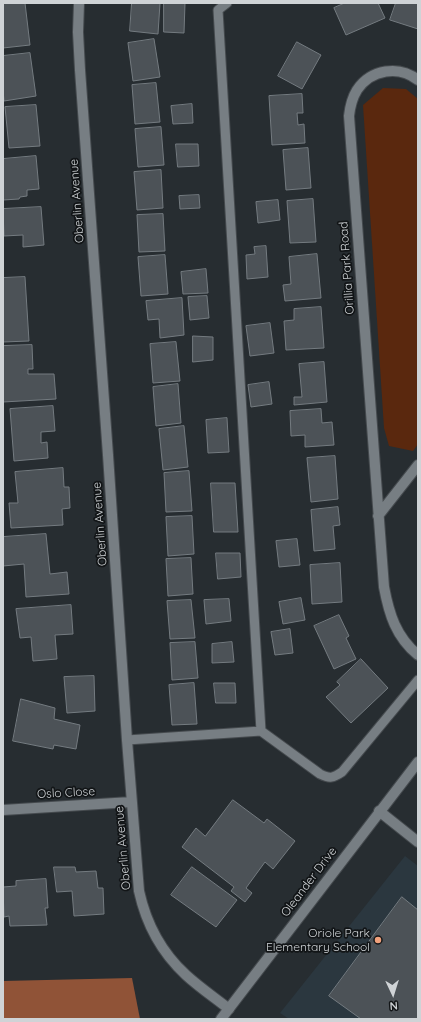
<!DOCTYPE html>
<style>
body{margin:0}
#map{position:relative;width:421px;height:1022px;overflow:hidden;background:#272d31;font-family:Quicksand,sans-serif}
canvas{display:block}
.frame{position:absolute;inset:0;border:4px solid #cfd3d6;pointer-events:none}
.north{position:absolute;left:373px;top:974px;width:40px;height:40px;-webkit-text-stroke:3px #121517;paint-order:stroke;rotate:176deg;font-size:11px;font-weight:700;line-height:16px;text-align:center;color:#cfd3d6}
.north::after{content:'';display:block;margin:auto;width:14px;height:18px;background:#cfd3d6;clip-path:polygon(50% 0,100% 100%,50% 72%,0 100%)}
</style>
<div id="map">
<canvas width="421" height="1022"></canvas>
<div class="frame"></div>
<div class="north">N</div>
</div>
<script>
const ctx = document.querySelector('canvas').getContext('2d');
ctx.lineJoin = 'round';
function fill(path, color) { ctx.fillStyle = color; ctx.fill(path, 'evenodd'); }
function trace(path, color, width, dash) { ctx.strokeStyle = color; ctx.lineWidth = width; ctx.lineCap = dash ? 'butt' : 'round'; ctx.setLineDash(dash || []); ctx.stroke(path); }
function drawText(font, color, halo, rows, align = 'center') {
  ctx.font = font + ' Quicksand,sans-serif'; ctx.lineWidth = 3.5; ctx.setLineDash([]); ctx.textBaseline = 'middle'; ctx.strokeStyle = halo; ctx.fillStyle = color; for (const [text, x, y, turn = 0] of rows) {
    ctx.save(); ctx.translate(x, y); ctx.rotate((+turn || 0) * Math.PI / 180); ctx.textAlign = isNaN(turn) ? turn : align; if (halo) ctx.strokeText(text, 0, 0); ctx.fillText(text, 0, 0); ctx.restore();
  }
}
const built = new Path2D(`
 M405 856 418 866V1019H289L280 1013Z`);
const green = new Path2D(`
 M383 88 406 89 418 99V444L413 451 389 446 384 428 363 105Z`);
const forest = new Path2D(`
 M132 978 140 1019H3V981Z`);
const building = new Path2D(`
 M9 3H25L30 45 3 48V4Z
 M132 3H160L158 34 130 31Z
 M164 3H185L184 33 164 32Z
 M345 3H378L385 18 346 35 334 8Z
 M396 3H418V29L390 20Z
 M154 39 160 77 133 81 128 43Z
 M297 42 321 55 302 89 278 76Z
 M30 53 36 96 4 101 3 90V56Z
 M156 83 160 122 135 124 132 85Z
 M302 94 303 113H297L298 125 304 124 305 143 272 145 269 96Z
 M192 104 193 123 173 124 171 106Z
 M36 105 40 146 9 148 5 107Z
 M161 127 164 165 138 167 135 129Z
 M176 144H198L199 166 178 167Z
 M308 148 311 188 286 190 283 150Z
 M36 156 39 189 27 190V196L20 197 19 199 3 200V159Z
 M161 170 163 208 137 210 134 172Z
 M199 195 200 208 180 209 179 196Z
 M313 199 316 242 290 243 287 201Z
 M278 200 280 220 258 223 256 202Z
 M41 207 44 245 23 247V235L4 236 3 209Z
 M163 214 165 251 139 252 137 215Z
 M266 246 268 277 247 279 246 255 255 254 254 247Z
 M317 254 321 298 285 301 283 285 291 284 289 257Z
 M165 255 168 294 141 296 138 257Z
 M206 269 208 293 183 294 181 272Z
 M25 277 29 341 3 342V278Z
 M207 296 209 318 190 320 188 297Z
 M182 298 184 335 160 338 159 319 148 320 146 301Z
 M321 307 324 348 286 350 284 321 294 320V309Z
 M270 323 274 353 250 356 246 326Z
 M193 336 213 337V360L193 362Z
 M176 342 180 381 153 383 150 344Z
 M32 345 33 369H28V374H54L56 399 3 402V346Z
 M324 362 327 402 294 405V397H302L299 364Z
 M269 382 272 404 251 407 248 385Z
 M178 384 181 423 156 426 153 387Z
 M53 406 55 431 41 432V443L47 442 48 458 14 461 10 409Z
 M321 409 322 423 332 422 334 445 305 447V435L291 436 290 411Z
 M227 418 229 452 208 453 206 420Z
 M184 426 188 467 163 470 159 429Z
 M335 456 338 499 311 502 307 458Z
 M63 468 64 487H69L70 508 62 509 63 525 11 528 9 503H18L15 472Z
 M189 471 192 511 166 512 164 473Z
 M211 483H235L238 532H214Z
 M338 507 340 525 333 526 335 549 314 551 311 510Z
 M192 516 194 554 168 556 166 517Z
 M46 534 50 574 67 572 69 594 26 597 24 564 3 566V537Z
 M297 539 300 565 279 567 276 541Z
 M216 553H240L241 577 218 579Z
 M191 558 193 594 168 596 166 559Z
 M340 563 342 602 312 604 310 565Z
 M301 598 305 620 283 624 279 602Z
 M229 599 231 621 206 624 204 600Z
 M191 600 195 638 170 639 167 601Z
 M71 605 73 634 55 635 57 659 33 661 31 637 20 638 16 609Z
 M339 615 349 636 346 638 356 659 334 669 314 626Z
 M290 629 293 653 275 655 271 632Z
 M195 642 198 678 172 680 170 643Z
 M232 642 234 662 212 663V644Z
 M361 659 388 688 351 723 326 697 340 685 337 682Z
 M94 676 95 711 67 713 64 677Z
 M194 683 197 724 172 725 169 685Z
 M214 683H235L236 703H216Z
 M21 699 55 708 54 719 80 725 76 749 54 745 53 749 13 741Z
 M233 800 264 823 267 819 295 841 273 869 265 862 246 888 252 893 245 902 231 891 234 887 182 847 196 828 205 836Z
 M54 867H75L76 872 96 871 98 888H103L104 914 74 916 72 891 57 892Z
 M192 867 237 900 216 927 171 895Z
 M46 879 48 908H45L47 925 10 926 9 916 4 917 3 887 16 886V881Z
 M402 897 418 910V1019H361L329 996Z`);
const lane = new Path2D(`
 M227 3 218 10 261 731
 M127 740 261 731 320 774C330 779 333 778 342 772L418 680`);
const street = new Path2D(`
 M79 3 78 32 80 70 108 455 127 740 139 891C146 923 161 952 186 975 199 987 215 998 229 1009
 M418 80C399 65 371 69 357 90 352 98 350 107 349 116L384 587C389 614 396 637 418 655
 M378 516 418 465
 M3 810 131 802
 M379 811 418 842`);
const secondary = new Path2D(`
 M221 1019 418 762`);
const markers = [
 [378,940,4,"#f1a17c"]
];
const streetNames = [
 ["Oberlin Avenue",77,201,-94],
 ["Orillia Park Road",347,268,-94],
 ["Oberlin Avenue",100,524,-94],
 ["Oslo Close",66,793,-3],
 ["Oberlin Avenue",123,848,-95],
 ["Oleander Drive",309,882,-53]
];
const poiNames = [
 ["Oriole Park",370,933],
 ["Elementary School",370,947]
];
fill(built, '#2b373f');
fill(green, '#5a280e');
fill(forest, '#905337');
fill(building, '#4c5257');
trace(building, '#747b80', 1);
trace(lane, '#454a4e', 11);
trace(street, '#454a4e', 12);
trace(secondary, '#454a4e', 12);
trace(lane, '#777e83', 9);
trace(street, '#777e83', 10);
trace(secondary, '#777e83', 10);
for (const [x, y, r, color] of markers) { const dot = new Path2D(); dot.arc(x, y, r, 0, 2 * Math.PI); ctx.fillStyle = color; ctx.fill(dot); trace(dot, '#121517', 1.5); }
drawText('12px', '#cfd3d6', '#121517', streetNames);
drawText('12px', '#cfd3d6', '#121517', poiNames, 'right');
</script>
